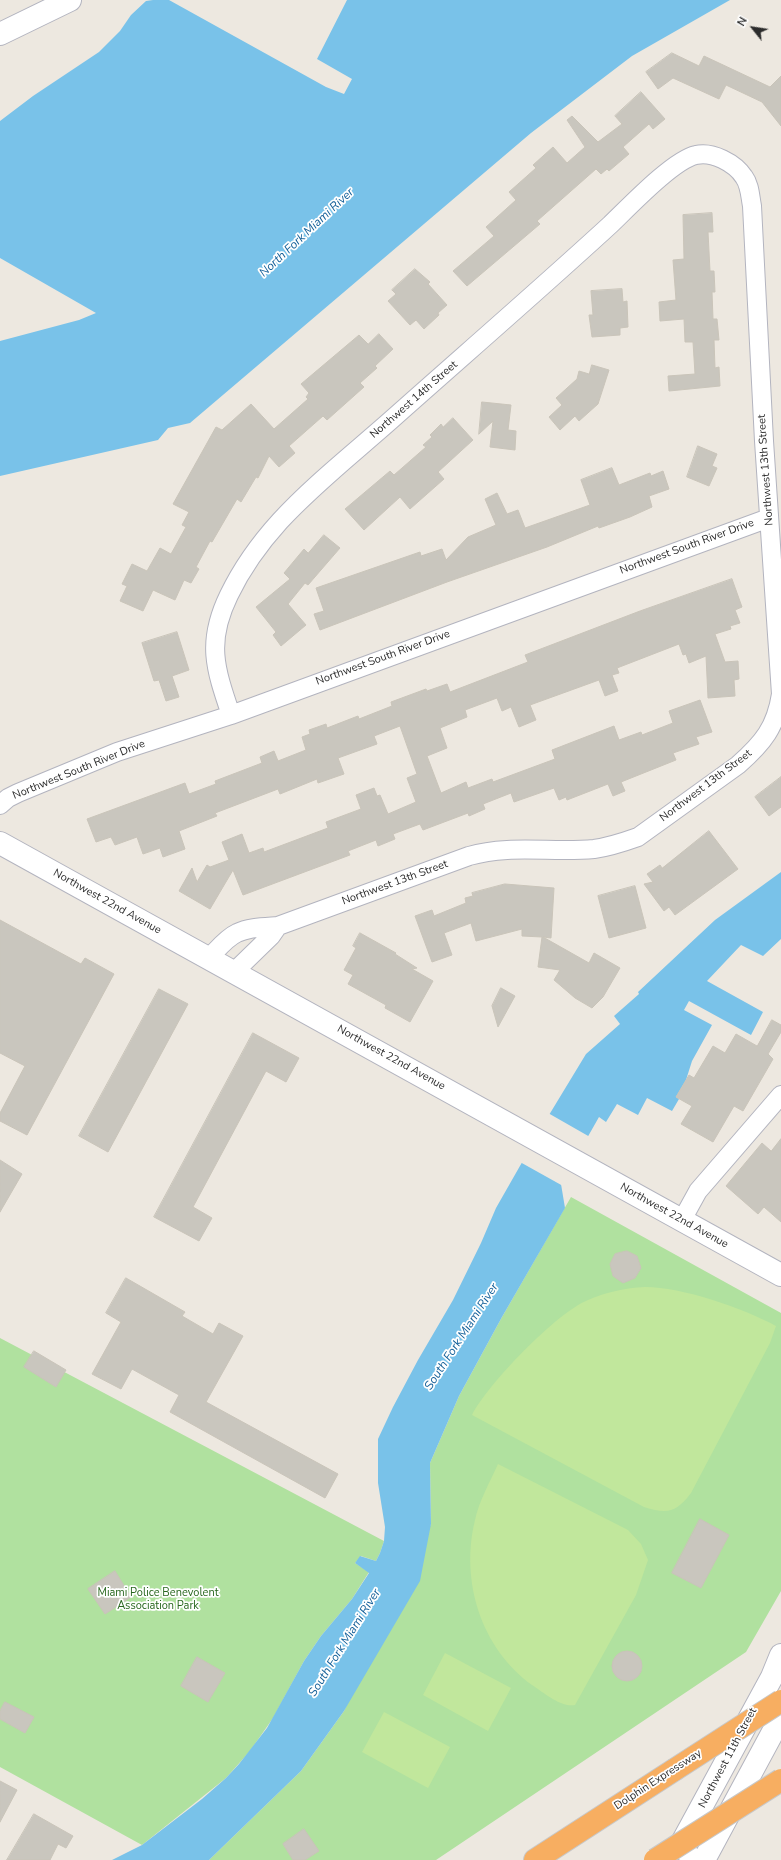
<!DOCTYPE html>
<style>
body{margin:0}
#map{position:relative;width:781px;height:1860px;overflow:hidden;background:#ede8e0;font-family:"Nunito Sans",sans-serif}
canvas{display:block}
.north{position:absolute;left:733px;top:8px;width:40px;height:40px;-webkit-text-stroke:3px #fff;paint-order:stroke;rotate:300deg;font-size:11px;font-weight:700;line-height:16px;text-align:center;color:#2c2c2c}
.north::after{content:'';display:block;margin:auto;width:14px;height:18px;background:#2c2c2c;clip-path:polygon(50% 0,100% 100%,50% 72%,0 100%)}
</style>
<div id="map">
<canvas width="781" height="1860"></canvas>
<div class="north">N</div>
</div>
<script>
const ctx = document.querySelector('canvas').getContext('2d');
ctx.lineJoin = 'round';
function fill(path, color) { ctx.fillStyle = color; ctx.fill(path, 'evenodd'); }
function trace(path, color, width, dash) { ctx.strokeStyle = color; ctx.lineWidth = width; ctx.lineCap = dash ? 'butt' : 'round'; ctx.setLineDash(dash || []); ctx.stroke(path); }
function drawText(font, color, halo, rows, align = 'center') {
  ctx.font = font + ' "Nunito Sans",sans-serif'; ctx.lineWidth = 3.5; ctx.setLineDash([]); ctx.textBaseline = 'middle'; ctx.strokeStyle = halo; ctx.fillStyle = color; for (const [text, x, y, turn = 0] of rows) {
    ctx.save(); ctx.translate(x, y); ctx.rotate((+turn || 0) * Math.PI / 180); ctx.textAlign = isNaN(turn) ? turn : align; if (halo) ctx.strokeText(text, 0, 0); ctx.fillText(text, 0, 0); ctx.restore();
  }
}
const green = new Path2D(`
 M571 1197 781 1313V1591L746 1652 436 1860H209L301 1771 344 1711 431 1524 430 1463 459 1396 502 1317Z
 M0 1338 384 1541 380 1553 376 1561 361 1556 355 1563 369 1572 352 1599 321 1636 304 1661 273 1718 250 1751 226 1778 142 1845 0 1767Z`);
const pitch = new Path2D(`
 M645 1287C682 1287 743 1308 776 1326L770 1343 691 1493C676 1513 667 1514 644 1507L472 1415C488 1384 556 1313 588 1300 606 1292 625 1288 645 1287Z
 M498 1464 628 1530 641 1544 648 1560 636 1595 575 1705C561 1708 543 1692 532 1685 481 1648 460 1581 475 1520 479 1501 490 1482 498 1464Z
 M445 1653 511 1688 488 1731 423 1695Z
 M384 1712 450 1747 428 1788 362 1752Z`);
const water = new Path2D(`
 M153 0H169L326 87 344 94 352 79 317 59 347 0H730L632 56 531 133 190 423 168 428 158 440 0 476V341L79 320 96 313 0 258V121L33 96 99 52 120 31 131 15 146 1Z
 M781 872V939L763 956 741 945 707 981 763 1012 751 1035 689 1001 684 1010 712 1025 692 1061 686 1080 676 1097 679 1099 672 1111 647 1098 638 1115 617 1104 606 1122 599 1117 561 1184 565 1208 502 1317 459 1396 430 1463 431 1524 420 1581 344 1711 301 1771 209 1860H112L142 1845 202 1799 226 1778 239 1764 267 1728 304 1661 321 1636 352 1599 369 1573 355 1563 360 1556 376 1561 380 1553 384 1541 385 1527 378 1483V1439L393 1407 418 1360 453 1300 481 1243 496 1208 549 1115 586 1054 620 1024 614 1016 639 994 638 992 715 920Z`);
const pier = new Path2D(`
 M548 1113 590 1137 563 1186 520 1162Z`);
const building = new Path2D(`
 M672 53 699 66 704 56 770 87 781 76V126L762 102 726 85 719 99 673 78 658 89 646 72Z
 M641 92 665 119 653 129 649 124 623 147 629 154 609 171 607 169 601 174 596 169 537 221 540 224 467 286 453 271 494 236 486 227 516 200 509 192 536 168 533 165 553 147 567 163 585 147 567 120 572 116 598 142 622 124 615 116Z
 M712 213 713 232H708L710 271H714L715 292H712L713 319H717L719 340H714L715 368 719 367 720 386 669 391 668 376 695 374 693 342H685L684 319 660 321 659 302 676 300 673 260 684 259 683 215Z
 M415 269 430 282 428 284 447 305 438 313 439 315 424 329 416 320 410 325 388 301 396 294 392 290Z
 M622 289 623 302 627 301 628 327 620 328V335L592 337 589 315H593L591 291Z
 M379 334 393 349 375 366 377 368 360 383 364 387 327 420 323 416 289 446 295 453 279 467 269 456 258 478 256 477 241 502 237 499 212 542 210 541 196 567 199 569 191 583 184 580 175 600 153 590 143 611 120 601 127 586 122 584 132 564 147 571 160 548 171 554 186 527 182 525 189 512 173 504 216 427 222 430 251 404 274 429 308 399 306 397 309 393 301 384 359 335 368 344Z
 M592 365 609 370 598 404 579 421 575 416 560 430 549 417 562 405 556 398 577 379 579 371 589 374Z
 M482 402 511 405 508 430 516 431 515 450 490 447 493 421 479 434Z
 M453 418 473 440 438 472 444 479 410 509 400 497 364 530 345 509 390 471 394 475 426 447 423 445 432 437 430 435 441 424 443 427Z
 M698 446 717 454 712 466 717 468 709 486 687 477Z
 M612 468 619 485 650 473 651 476 663 471 669 489 649 496 652 507 630 517 599 528 598 526 547 547 447 582 320 630 314 614 324 611 316 588 420 552 421 556 442 549 446 560 468 537 496 525 485 499 497 493 507 514 518 510 525 528 590 505 581 480Z
 M324 535 340 548 308 585 305 583 288 604 306 625 281 646 273 635 276 632 256 607 290 579 284 573 304 549 308 553Z
 M732 579 742 607 735 610 740 623 730 626 731 629 715 634 725 662 738 661 739 679 734 680 735 696 708 698 706 656 689 663 686 654 683 655 679 644 617 668 619 673 612 675 618 691 605 696 599 680 530 705 536 720 519 727 511 707 502 711 497 698 465 710 467 717 440 728 447 748 427 756 441 793 466 782 468 788 492 779 493 782 555 759 552 750 614 726 619 740 641 732 642 735 673 723 669 711 700 700 712 732 696 737 699 744 673 753 676 760 621 782 625 791 613 796 608 784 567 800 566 797 559 800 554 788 514 802 511 793 483 804 485 809 469 816 468 813 423 830 420 824 393 834 395 839 378 846 376 840 348 851 350 855 243 895 233 870 210 909 179 891 192 868 197 882 207 865 210 867 229 860 222 842 242 834 249 853 263 848 264 852 328 828 326 822 361 809 356 795 374 788 377 796 380 795 388 814 416 802 407 778 417 774 400 726 374 736 377 744 338 758 344 774 318 783 317 779 280 794 278 789 215 813 217 816 179 831 185 849 163 857 160 848 143 854 137 837 115 845 111 837 96 842 87 819 185 783 189 794 216 784 215 781 262 763 260 757 274 751 278 761 306 750 302 737 310 734 309 730 326 724 327 728 358 716 359 719 392 706 391 702 426 689 427 691 447 684 450 692 528 662 525 655 640 611Z
 M177 632 189 670 172 676 179 697 166 701 159 680 154 681 142 643Z
 M781 777V807L769 816 755 797Z
 M709 831 738 869 675 915 669 907 664 911 644 884 653 882 647 874 660 865 662 868Z
 M505 884 554 888 551 938 543 937 589 963 594 953 620 968 603 997 592 1008 575 998 554 980 560 970 538 967 542 937 522 936V929L476 941 471 923 444 933 452 955 432 962 415 916 432 910 434 916 466 903 465 898 473 896 472 893Z
 M635 886 646 928 609 938 598 896Z
 M0 920 81 964 85 958 114 974 27 1135 0 1121V1113L25 1066 0 1053Z
 M360 933 396 953 395 954 417 968 412 969 433 981 410 1022 385 1008 386 1005 348 984 353 975 344 970 356 948 353 946Z
 M501 988 515 996 498 1027 492 1006Z
 M159 989 188 1004 108 1152 79 1136Z
 M772 1020 781 1025V1032L768 1054 773 1059 743 1111 734 1106 713 1142 681 1124 692 1106 676 1097 689 1075 694 1078 713 1046 725 1053 736 1034 757 1046Z
 M253 1033 299 1058 286 1082 266 1071 193 1207 212 1218 199 1241 154 1217Z
 M781 1139V1222L764 1207 758 1214 726 1186 762 1143 771 1151Z
 M0 1160 22 1174 0 1212Z
 M627 1251 637 1256 641 1268 635 1278 623 1283 613 1276 610 1264 615 1254Z
 M126 1278 185 1312 182 1316 213 1334 219 1323 243 1336 206 1402 338 1474 325 1498 170 1412 179 1395 132 1369 121 1389 92 1374 121 1322 106 1313Z
 M34 1351 66 1370 56 1387 24 1367Z
 M700 1519 729 1535 701 1588 672 1573Z
 M115 1571 131 1597 105 1614 88 1589Z
 M612 1666a15 15 0 1 1 30 0a15 15 0 1 1-30 0Z
 M197 1657 225 1673 208 1702 181 1686Z
 M5 1702 34 1717 25 1733 0 1719V1711Z
 M0 1781 17 1790 0 1822Z
 M34 1814 73 1836 66 1848 58 1844 50 1860H7Z
 M304 1829 319 1851 305 1860H293L283 1844Z`);
const minor = new Path2D(`
 M231 715C215 668 206 642 229 595 242 568 260 543 280 521 313 485 355 452 391 420 464 355 538 291 610 225 628 208 673 160 696 155 712 151 735 163 744 177 750 185 750 196 752 206L764 441 781 694C776 727 763 743 738 765L638 837C624 842 609 847 594 849 552 853 510 844 469 856L278 926 271 936 234 972
 M0 805 8 798 18 793 117 752 231 715 769 518
 M209 958C217 950 226 938 237 933 249 927 265 927 278 926
 M682 1220 698 1191 781 1095
 M679 1849 699 1860`);
const tertiary = new Path2D(`
 M0 34 70 0
 M679 1848 772 1677 781 1655
 M704 1860 781 1717`);
const secondary = new Path2D(`
 M0 843 781 1275`);
const motorway = new Path2D(`
 M535 1860 674 1770`);
const motorwayBridge = new Path2D(`
 M674 1770 781 1701
 M655 1860 781 1780`);
const streetNames = [
 ["Northwest 14th Street",414,400,-41],
 ["Northwest 13th Street",766,470,-94],
 ["Northwest South River Drive",687,547,-20],
 ["Northwest South River Drive",383,658,-20],
 ["Northwest South River Drive",79,770,-22],
 ["Northwest 13th Street",706,786,-37],
 ["Northwest 13th Street",395,883,-20],
 ["Northwest 22nd Avenue",107,902,29],
 ["Northwest 22nd Avenue",391,1058,29],
 ["Northwest 22nd Avenue",674,1216,29],
 ["Northwest 11th Street",728,1758,-62],
 ["Dolphin Expressway",658,1780,-33]
];
const parkNames = [
 ["Miami Police Benevolent",158,1593],
 ["Association Park",158,1606]
];
const waterNames = [
 ["North Fork Miami River",307,233,-43],
 ["South Fork Miami River",462,1337,-57],
 ["South Fork Miami River",345,1643,-58]
];
fill(green, '#b0e19f');
fill(pitch, '#c1e79c');
fill(water, '#79c2e9');
fill(pier, '#ede8e0');
fill(building, '#c9c6be');
trace(building, '#c9c4b9', 1);
trace(minor, '#b3b4bf', 20);
trace(tertiary, '#b3b4bf', 24);
trace(secondary, '#b3b4bf', 24);
trace(motorway, '#c8c8c8', 24);
trace(minor, '#fff', 18);
trace(tertiary, '#fff', 22);
trace(secondary, '#fff', 22);
trace(motorway, '#f7ae61', 22);
trace(motorwayBridge, '#c8c8c8', 24, []);
trace(motorwayBridge, '#f7ae61', 22);
drawText('11px', '#2c2c2c', '#fff', streetNames);
drawText('11px', '#28671e', '#fff', parkNames);
drawText('italic 12px', '#146099', '#fff', waterNames);
</script>
